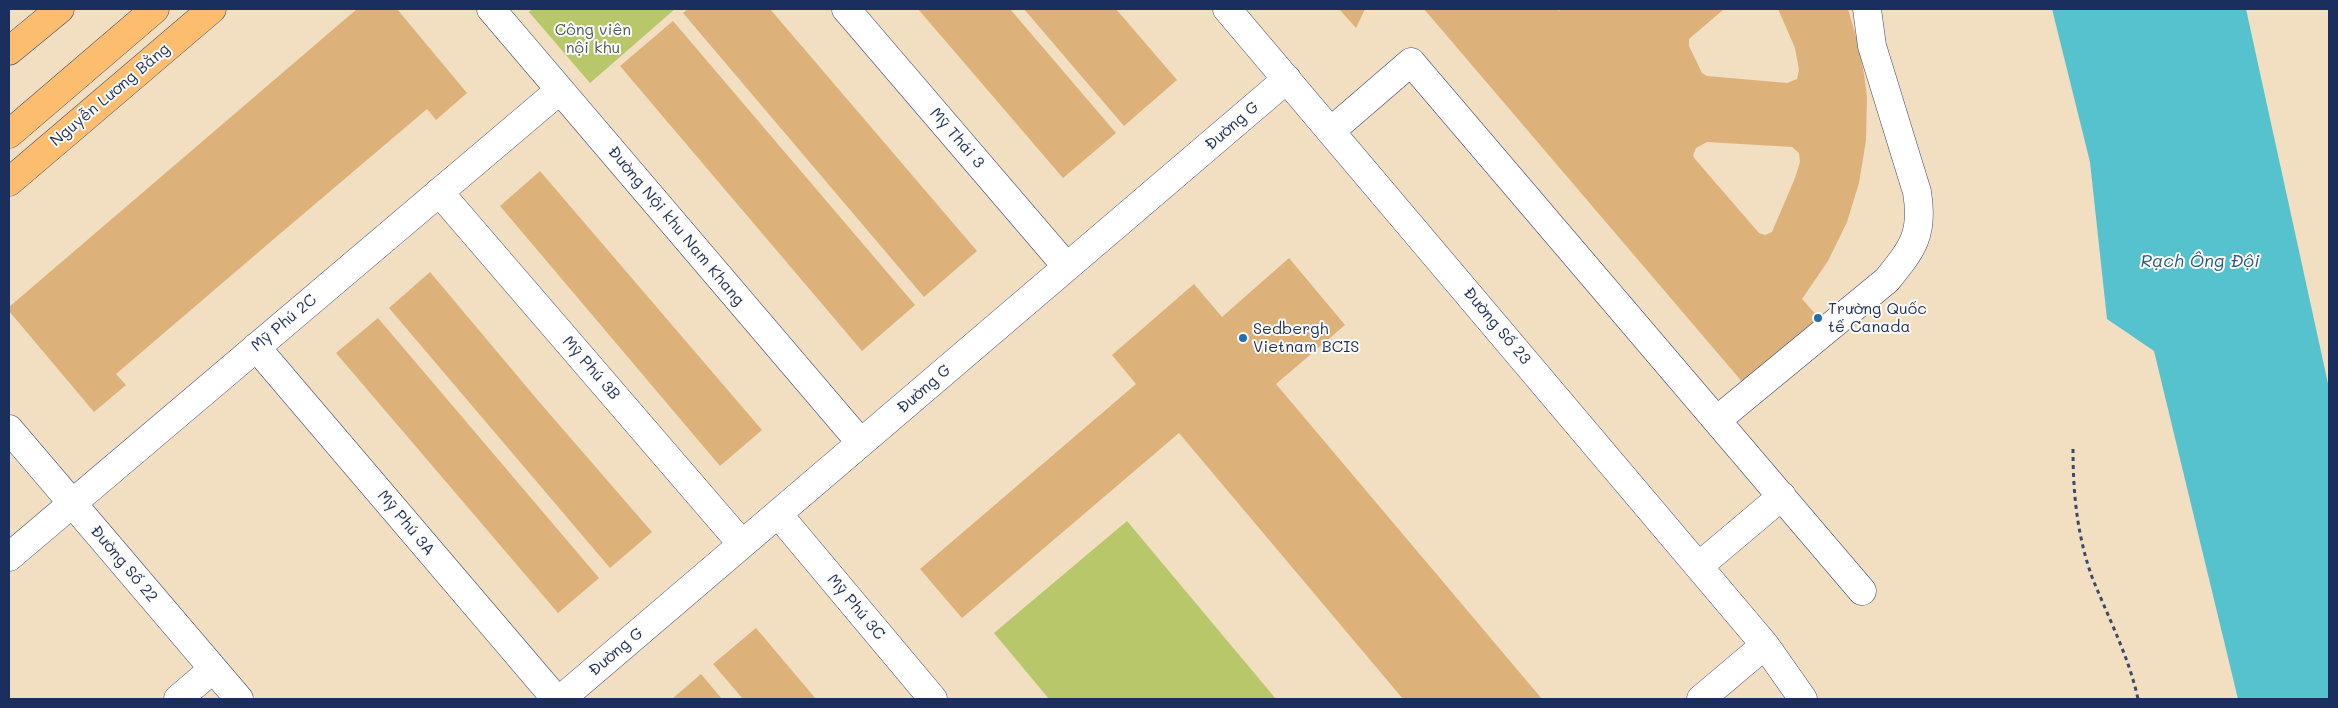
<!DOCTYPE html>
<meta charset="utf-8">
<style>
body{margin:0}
#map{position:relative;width:2338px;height:708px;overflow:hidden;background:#f2dfc1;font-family:Mali,sans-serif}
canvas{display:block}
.frame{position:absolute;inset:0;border:10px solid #1b2f5e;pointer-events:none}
</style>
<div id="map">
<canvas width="2338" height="708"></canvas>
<div class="frame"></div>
</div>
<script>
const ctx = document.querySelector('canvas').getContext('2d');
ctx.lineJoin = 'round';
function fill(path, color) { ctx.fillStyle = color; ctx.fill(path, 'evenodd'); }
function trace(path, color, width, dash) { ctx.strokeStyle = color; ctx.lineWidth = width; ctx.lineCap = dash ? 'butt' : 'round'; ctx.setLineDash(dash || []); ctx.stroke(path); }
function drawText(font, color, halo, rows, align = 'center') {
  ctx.font = font + ' Mali,sans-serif'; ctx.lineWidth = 4; ctx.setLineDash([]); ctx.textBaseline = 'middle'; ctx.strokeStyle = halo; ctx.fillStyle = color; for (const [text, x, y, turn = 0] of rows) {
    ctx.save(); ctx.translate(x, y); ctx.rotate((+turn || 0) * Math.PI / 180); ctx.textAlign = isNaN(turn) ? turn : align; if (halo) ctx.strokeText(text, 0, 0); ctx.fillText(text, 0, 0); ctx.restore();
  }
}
const green = new Path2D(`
 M532 9H675L590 83 529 12Z
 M1127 521 1276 699H1049L994 633Z`);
const water = new Path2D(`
 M2052 9H2246L2329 388V699H2238L2154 351 2107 319 2090 162Z`);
const building = new Path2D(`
 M357 9H397L467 93 436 120 427 109 268 244 116 374 126 385 94 412 9 311V307Z
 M688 9H770L977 251 924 297 683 13Z
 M918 9H1010L1116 133 1063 178Z
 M1024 9H1116L1177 80 1124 126Z
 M1339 9H1365L1356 28Z
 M1424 9H1557L1559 11 1561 9H1724L1689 39V46L1702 73 1707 76 1787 83 1797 79 1799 70 1795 48 1778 9H1848L1859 47 1864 74 1867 97 1866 140 1859 183 1847 222 1828 261 1802 299 1820 319 1744 384ZM1707 142 1792 147 1799 153 1800 162 1795 178 1772 232 1765 235 1759 233 1695 159 1693 156 1696 148Z
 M673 21 915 305 862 351 620 66Z
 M540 171 762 430 720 466 500 206Z
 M1289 258 1345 325 1276 384 1542 699H1403L1179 433 962 618 920 569 1136 384 1112 355 1194 284 1222 317Z
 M430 272 541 404 652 532 610 568 389 308Z
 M378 318 599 578 558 613 336 353Z
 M756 628 772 647 816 699H743L713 664Z
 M701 674 722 699H672Z`);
const path = new Path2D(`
 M2073 449C2073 493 2077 535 2092 577 2108 617 2129 657 2138 699`);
const minor = new Path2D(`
 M491 9 861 443
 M846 9 1067 267
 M1227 9 1765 645 1803 699
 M1331 131 1411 62 1862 591
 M439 192 742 544
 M256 347 556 699
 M1717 420 1887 280C1913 248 1924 234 1917 192L1872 46 1867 9
 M9 429 239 699
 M778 514 933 699
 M9 557 560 90
 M1699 566 1782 496
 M178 699 213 669
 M561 699 1287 79
 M1701 699 1765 645`);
const major = new Path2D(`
 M9 51 60 9
 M9 134 155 9
 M9 182 212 9`);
const markers = [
 [1818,318,5,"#1f6fb2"],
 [1243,338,5,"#1f6fb2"]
];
const parkNames = [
 ["Công viên",593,30],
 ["nội khu",593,48]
];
const streetNames = [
 ["Nguyễn Lương Bằng",110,95,-40],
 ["Đường G",1232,126,-41],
 ["Mỹ Thái 3",957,138,49],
 ["Đường Nội khu Nam Khang",676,226,50],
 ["Mỹ Phú 2C",284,323,-40],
 ["Đường Số 23",1497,326,50],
 ["Mỹ Phú 3B",591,368,49],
 ["Đường G",924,389,-41],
 ["Mỹ Phú 3A",406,523,50],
 ["Đường Số 22",124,564,50],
 ["Mỹ Phú 3C",856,607,50],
 ["Đường G",616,652,-40]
];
const poiNames = [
 ["Trường Quốc",1828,309],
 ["tế Canada",1828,327],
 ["Sedbergh",1253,329],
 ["Vietnam BCIS",1253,347]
];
const waterNames = [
 ["Rạch Ông Đội",2200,261]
];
fill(green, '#b8c76a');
fill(water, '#55c2cd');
fill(building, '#dcb17a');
trace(minor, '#3b496d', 29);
trace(major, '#3b496d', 29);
trace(path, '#3b496d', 3, [4, 4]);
trace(minor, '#fff', 28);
trace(major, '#fcbd6f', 28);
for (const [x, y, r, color] of markers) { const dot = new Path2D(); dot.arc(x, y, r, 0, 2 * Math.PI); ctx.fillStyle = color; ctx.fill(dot); trace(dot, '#fdfcf7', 2); }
drawText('16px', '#4a5d62', '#fdfcf7', parkNames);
drawText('16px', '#1b2f5e', '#fdfcf7', streetNames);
drawText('16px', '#1b2f5e', '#fdfcf7', poiNames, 'left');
drawText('italic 18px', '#2c5b7f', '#fdfcf7', waterNames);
</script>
